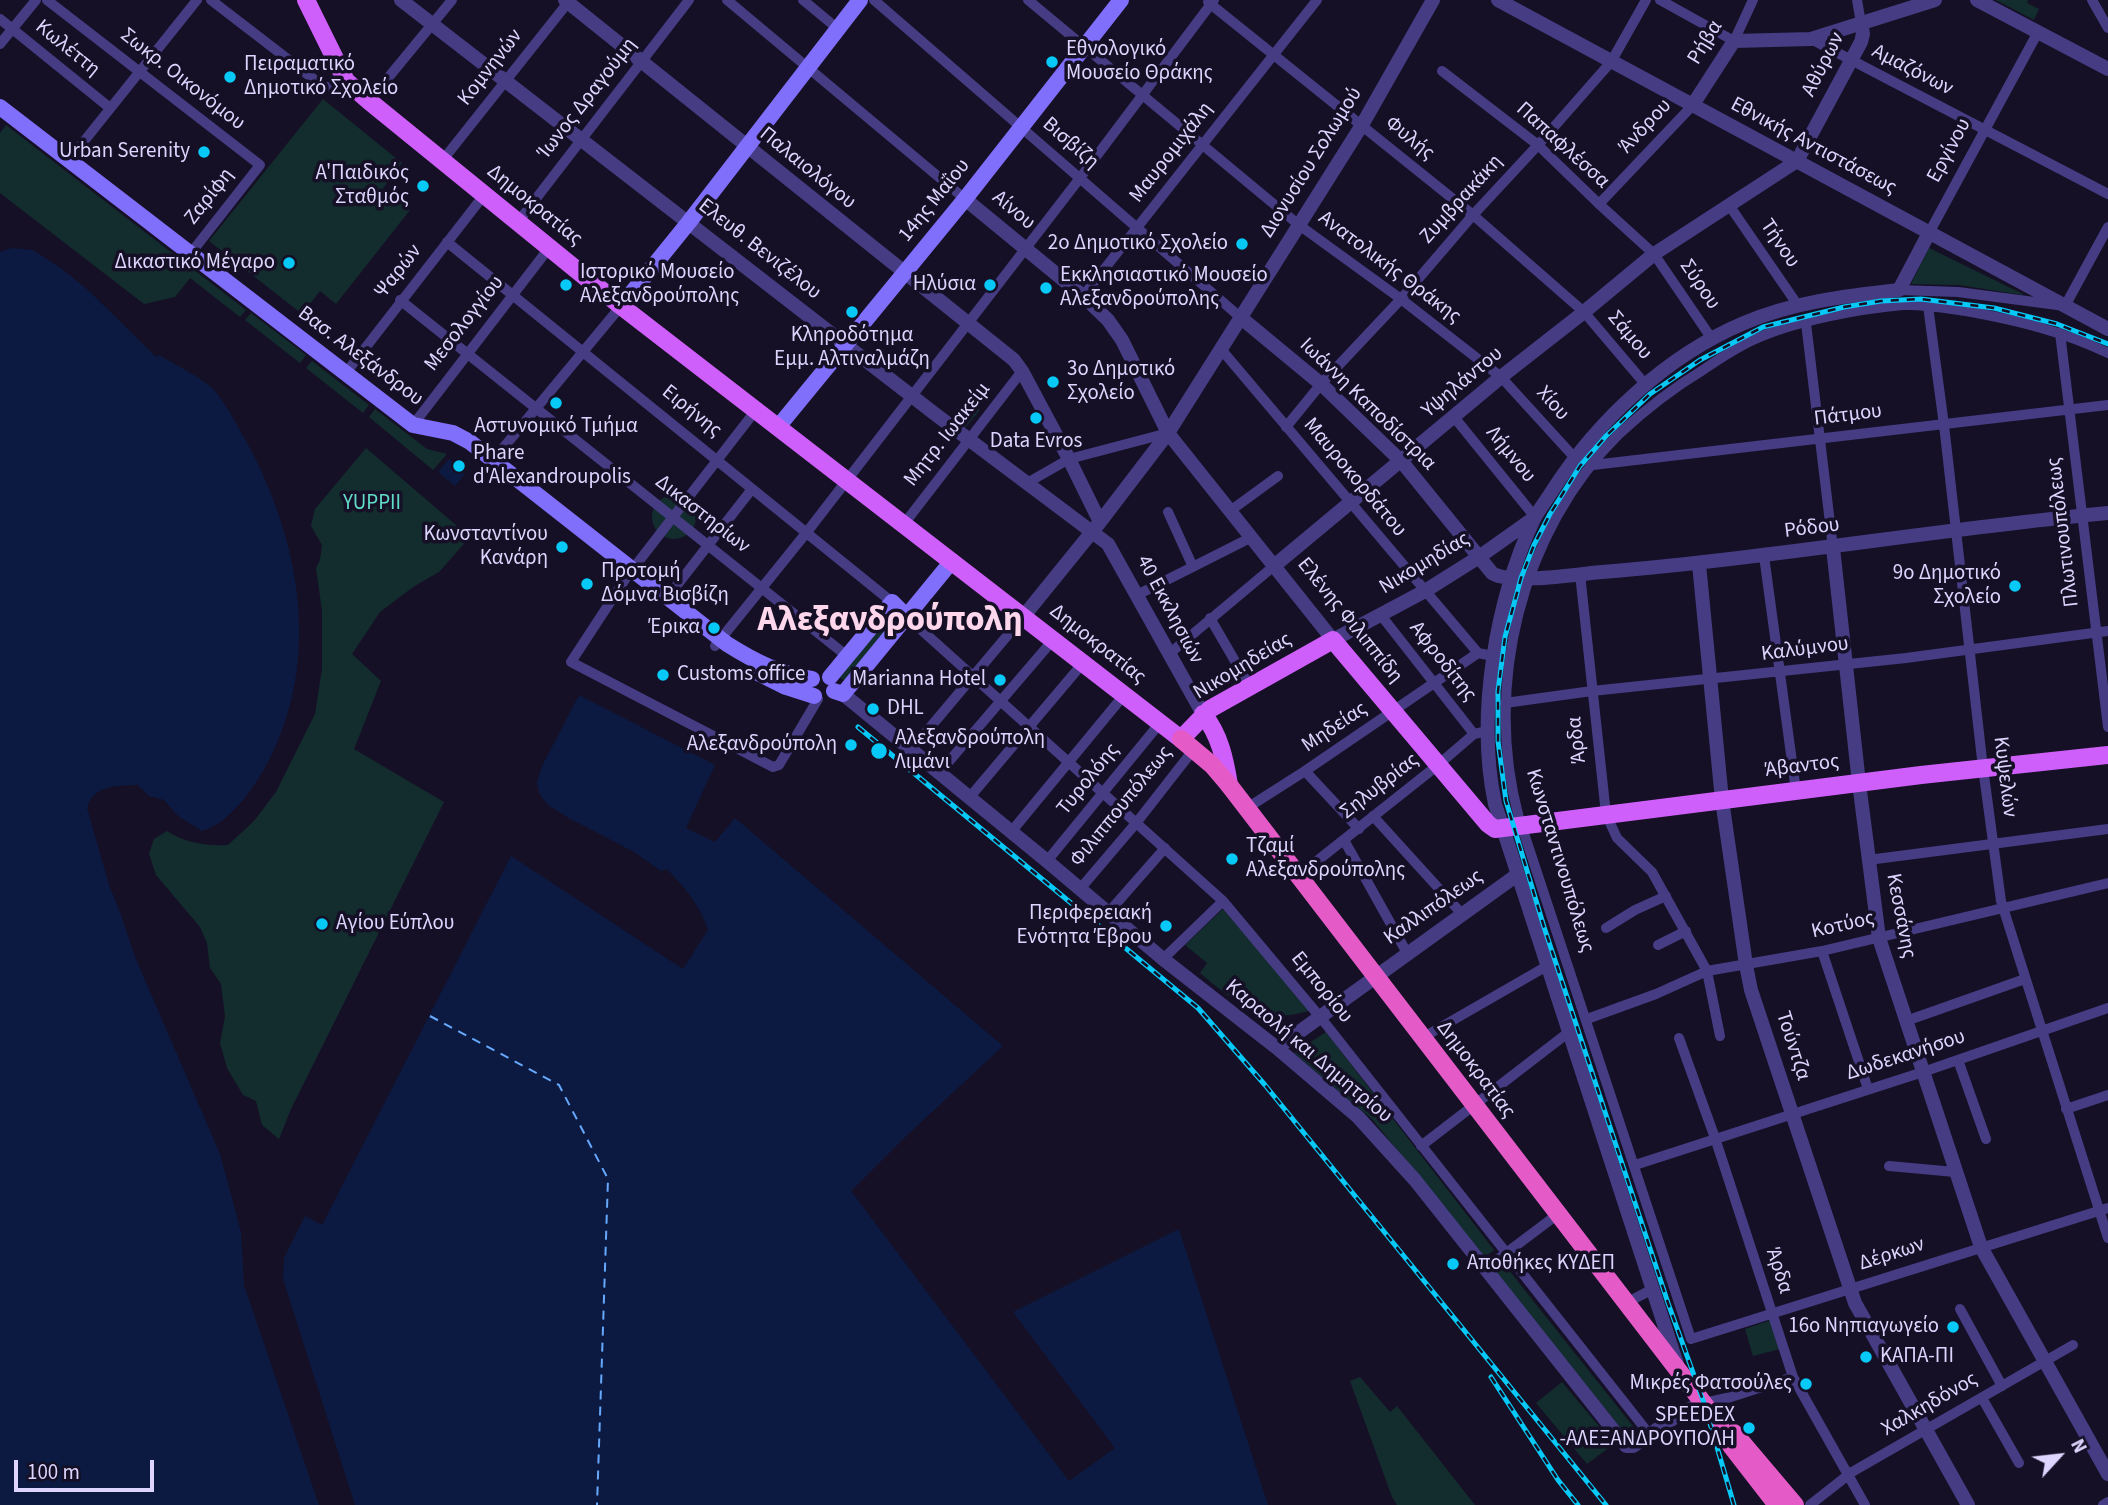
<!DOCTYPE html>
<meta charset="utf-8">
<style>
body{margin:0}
#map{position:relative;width:2108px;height:1505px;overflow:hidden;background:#151025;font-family:"Source Sans 3",sans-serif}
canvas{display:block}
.north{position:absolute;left:2024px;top:1421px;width:70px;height:70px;-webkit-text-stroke:5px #151025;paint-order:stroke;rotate:63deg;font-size:19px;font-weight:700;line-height:28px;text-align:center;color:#ddd5fe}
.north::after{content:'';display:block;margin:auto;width:24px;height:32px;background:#ddd5fe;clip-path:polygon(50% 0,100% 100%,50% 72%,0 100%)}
.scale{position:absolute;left:14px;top:1460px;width:140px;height:32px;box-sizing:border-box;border:4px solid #ddd5fe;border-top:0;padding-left:9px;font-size:21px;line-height:24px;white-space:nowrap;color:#ddd5fe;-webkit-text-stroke:5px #151025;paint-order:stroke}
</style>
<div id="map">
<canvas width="2108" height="1505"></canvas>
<div class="north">N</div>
<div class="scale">100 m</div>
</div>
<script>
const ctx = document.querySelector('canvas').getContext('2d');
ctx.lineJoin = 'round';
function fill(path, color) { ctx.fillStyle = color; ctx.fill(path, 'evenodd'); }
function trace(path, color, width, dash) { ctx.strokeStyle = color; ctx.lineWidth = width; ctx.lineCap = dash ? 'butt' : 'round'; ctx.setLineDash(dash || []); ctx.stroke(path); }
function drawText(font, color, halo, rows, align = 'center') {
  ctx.font = font + ' "Source Sans 3",sans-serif'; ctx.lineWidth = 7; ctx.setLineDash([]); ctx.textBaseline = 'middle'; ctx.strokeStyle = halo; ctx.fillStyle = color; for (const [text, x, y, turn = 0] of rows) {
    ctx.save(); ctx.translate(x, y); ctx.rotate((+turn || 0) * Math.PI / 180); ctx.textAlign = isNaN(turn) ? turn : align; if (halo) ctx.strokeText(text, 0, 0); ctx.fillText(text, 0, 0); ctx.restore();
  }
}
const green = new Path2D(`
 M1996 0H2028L2027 3 2039 9 2034 20Z
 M323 99 402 163 383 188 410 210 336 304 320 291 302 314 209 241Z
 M6 125 246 310 240 317 190 278 175 297 144 304 0 193V133Z
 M1929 248 2023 294V295L1959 285 1911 284Z
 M251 313 306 355 300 363 245 320Z
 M312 361 369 405 363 413 306 368Z
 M966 399 980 410 965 428 951 416Z
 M375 409 427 449 447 454 433 470 369 417Z
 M366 448 470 537 439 572 413 587 380 612 352 654 381 681 354 749 444 802 291 1109 279 1139 262 1125 256 1101 243 1095 227 1068 220 1043 225 1016 221 984 210 968 207 943 200 927 156 875 149 854 154 839 167 831C186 843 205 846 228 845L254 821 276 792 315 714 322 669V611L316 568 320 560 322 545 311 526 315 509Z
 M652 517a22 22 0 1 1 44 0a22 22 0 1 1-44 0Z
 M888 616 896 620 845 681 839 677Z
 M1223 909 1309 1009 1308 1011C1261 1026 1235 1002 1200 973L1207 963 1185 945Z
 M1326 1032 1494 1250 1484 1258 1373 1120 1294 1053Z
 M1504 1264 1636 1430 1628 1437 1495 1272Z
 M1771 1320 1780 1349 1753 1356 1745 1329Z
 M1360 1377 1390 1412 1397 1406 1475 1505H1397L1392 1497 1350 1381Z
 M1562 1382 1614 1444 1587 1464 1536 1403Z`);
const water = new Path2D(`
 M12 248 33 250 62 269 88 290 156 357 159 355C174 364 202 378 213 389 227 405 237 425 247 443 301 542 322 661 267 764 254 788 229 824 202 831L178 816 164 800 149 796 138 785C117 786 94 784 87 808L109 885 120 912 135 957 220 1154 241 1232 244 1285 319 1505H0V252Z
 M449 459 455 464 457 469 465 474 455 486 438 472Z
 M579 695 715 765 686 828 715 842 735 818 1003 1046 904 1138 851 1191 1069 1481 1115 1448 1013 1312 1179 1229 1268 1505H355L283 1279 284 1258 305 1216 322 1225 511 856 683 969 708 930C700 905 685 888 667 869L661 871 634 852 567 817 548 805 539 793 537 782 542 766Z`);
const ferry = new Path2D(`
 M430 1016 559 1085 608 1179 597 1505`);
const minor = new Path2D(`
 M47 0 260 165 191 253
 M211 0 324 87H335L346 81
 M727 0 965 199
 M803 0 838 29
 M874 0 1240 317
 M1028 0 1299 225 1401 299 1501 377 1574 457
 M1660 0 1734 41 1753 0
 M1857 0 1861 23
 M2092 0 2108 28
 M1208 2 1473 215 1584 312 1645 384
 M0 19 110 108
 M1811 39 2108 194
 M0 44 36 0
 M1442 71 1538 145 1599 204 1654 254 1712 339
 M369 101 452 0
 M69 160 197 0
 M442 161 570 0
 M1599 204 1692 106
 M1729 205 1797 304
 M518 222 689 0
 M1929 233 2038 32
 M447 242 892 602
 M1899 290 1958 292 2065 306 2108 227
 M1083 296 1317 0
 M400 300 847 656
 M1928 306 1944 425 1983 768 2001 901 2108 1238
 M1806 323 1833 548
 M2060 333 2108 727
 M1220 348 1478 653 1493 656
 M2108 353C2062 331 2016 320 1966 311 1945 308 1924 304 1903 305 1858 309 1794 321 1753 340 1736 348 1719 359 1703 370 1673 388 1645 410 1619 434 1521 531 1483 686 1519 818L1691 1339 2108 1208
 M345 374 484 195
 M1454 417 1535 517
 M413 425 549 248
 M1286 427 1321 384 1401 299 1473 215 1538 145 1611 62 1646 0
 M494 459 621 306
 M1593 465 2108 405
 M1027 483 1069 459 1168 433
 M1230 511 1278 476
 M1168 512 1193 567
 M904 524 1022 371
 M1764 556 1796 791
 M632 570 756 410
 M1580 574 1606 814 1617 838 1652 872 1707 971 1720 1036
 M626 578 571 662 773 767 779 765 818 699
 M1137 595 1252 537
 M667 598 752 489
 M1380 614 1474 734
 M907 617 1223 901 1325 1023 1650 1435
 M1210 618 1250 687
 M715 646 807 532 1080 178 1214 0
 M1169 654 1274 566
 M1505 703 1592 691 1906 658 2108 631
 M911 750 1023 617
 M1305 771 1359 829
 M939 773 1053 640
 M969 798 1083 663
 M1247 808 1305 771 1478 653
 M1373 816 1462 914
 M1011 832 1124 695
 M1344 840 1407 953
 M1868 860 2108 829
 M1047 861 1160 723
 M1298 876 1438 765 1474 734 1488 731
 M1080 889 1137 822 1194 749
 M1108 913 1165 848
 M1606 928 1635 910 1666 896
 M1658 945 1686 931
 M1822 951 1868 1089
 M1163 959 1223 901
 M1587 1019 1656 994 1707 971 1822 951 2108 883
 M1906 1021 2025 979
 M1422 1038 1547 966
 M1679 1038 1715 1138 1793 1377 1865 1505
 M1958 1060 1986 1139
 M2066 1109 2108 1095
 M1421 1146 1569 1032
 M1635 1165 1923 1072 2108 1008
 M1889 1166 1955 1172
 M1485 1269 1558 1214
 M1626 1303 1653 1289
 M1960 1309 2002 1386
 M1982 1398 2019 1463
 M1704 1403 1731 1397 1793 1377
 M1810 1505 1852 1472 2073 1345
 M2103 1505 2108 1502`);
const tertiary = new Path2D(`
 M401 0 935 414 1108 544 1203 714
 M565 0 1014 360 1022 371 1069 459 1100 522
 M1498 0 2108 329
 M1977 0 2108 69
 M1692 106 1734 41 1811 39 1935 0
 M965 199 1083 296 1108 320 1122 340 1168 433 1333 640 1425 591 1479 557 1534 518
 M1240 317 1321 384 1402 462 1492 573C1509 585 1579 574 1602 572 1772 558 1939 529 2108 513
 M1833 548 1859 783 1879 938 1981 1247 2108 1474
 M1699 564 1722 800 1746 965 1751 990 1855 1303 1968 1505
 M1274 566 1501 377 1584 312 1654 254 1797 161 1861 42 1863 34 1861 23
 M1023 617 1100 522 1168 433 1362 125 1433 0
 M843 694 1047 861 1163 959 1277 1048 1358 1117 1415 1180 1626 1446H1633L1684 1411 1704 1403
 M1277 1048 1517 875
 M1677 1364 1495 804C1476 715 1496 600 1534 519 1540 508 1548 498 1554 488 1599 419 1668 355 1744 323 1793 302 1846 296 1899 290L1929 233`);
const secondary = new Path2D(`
 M0 107 413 425 453 433 470 442 727 644C754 661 781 675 812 679
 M621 306 689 222 860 0
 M778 427 965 199 1121 0
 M758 673 786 687 814 696
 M830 677 892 602 907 617
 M834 691 843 694 952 561`);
const primary = new Path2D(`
 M306 0 346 81 369 101 621 306 1181 739 1210 709 1333 640 1488 824 1495 829 1921 775 2108 755
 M1203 714C1220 735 1225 760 1229 785`);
const trunk = new Path2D(`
 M1181 739 1212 765 1229 785 1714 1417 1732 1447 1777 1505
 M1734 1433 1795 1505`);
const rail = new Path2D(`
 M858 727 1198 1008 1265 1085 1606 1505
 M1491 1377 1558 1480 1578 1505
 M1734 1505 1704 1403 1668 1303 1544 927 1506 801 1498 741V691L1505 637 1521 578 1534 545 1550 514 1580 466 1606 436 1650 394 1700 360 1763 327 1844 307 1881 301 1921 299 1994 308 2057 324 2108 344`);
const markers = [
 [1052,62,7,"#07c9f7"],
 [230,77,7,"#07c9f7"],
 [204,152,7,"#07c9f7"],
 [423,186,7,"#07c9f7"],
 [1242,244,7,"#07c9f7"],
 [289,263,7,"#07c9f7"],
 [566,285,7,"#07c9f7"],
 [990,285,7,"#07c9f7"],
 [1046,288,7,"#07c9f7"],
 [852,312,7,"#07c9f7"],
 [1053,382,7,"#07c9f7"],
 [556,403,7,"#07c9f7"],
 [1036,418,7,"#07c9f7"],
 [459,466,7,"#07c9f7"],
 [562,547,7,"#07c9f7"],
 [587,584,7,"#07c9f7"],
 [2015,586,7,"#07c9f7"],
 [714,628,7,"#07c9f7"],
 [663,675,7,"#07c9f7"],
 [1000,680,7,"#07c9f7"],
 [873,709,7,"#07c9f7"],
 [851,745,7,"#07c9f7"],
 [879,751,9,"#07c9f7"],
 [1232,859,7,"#07c9f7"],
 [322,924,7,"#07c9f7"],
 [1166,926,7,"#07c9f7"],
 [1453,1264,7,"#07c9f7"],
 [1953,1327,7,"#07c9f7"],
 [1866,1357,7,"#07c9f7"],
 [1806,1384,7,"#07c9f7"],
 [1749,1428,7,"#07c9f7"]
];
const streetNames = [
 ["Ρήβα",1706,43,-59],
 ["Κωλέττη",67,49,39],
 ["Αθύρων",1824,65,-63],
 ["Κομνηνών",491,68,-52],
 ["Αμαζόνων",1912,71,27],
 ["Σωκρ. Οικονόμου",182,80,38],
 ["Ίωνος Δραγούμη",588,99,-52],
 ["Άνδρου",1646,127,-47],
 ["Φυλής",1409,139,39],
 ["Βισβίζη",1070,144,41],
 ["Παπαφλέσσα",1562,146,42],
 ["Εθνικής Αντιστάσεως",1813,147,28],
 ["Εργίνου",1950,151,-62],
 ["Μαυρομιχάλη",1172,153,-52],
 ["Διονυσίου Σολωμού",1312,163,-58],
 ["Παλαιολόγου",807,169,39],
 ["Ζαρίφη",210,197,-52],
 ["Ζυμβρακάκη",1462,200,-48],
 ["14ης Μαΐου",935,201,-51],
 ["Δημοκρατίας",534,206,39],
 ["Αίνου",1013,211,40],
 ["Τήνου",1779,244,56],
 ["Ελευθ. Βενιζέλου",759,250,38],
 ["Ανατολικής Θράκης",1389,268,37],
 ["Ψαρών",399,272,-52],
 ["Σύρου",1699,285,56],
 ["Μεσολογγίου",465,324,-52],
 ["Σάμου",1629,336,50],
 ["Βασ. Αλεξάνδρου",360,357,37],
 ["Υψηλάντου",1463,383,-40],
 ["Χίου",1552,404,48],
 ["Ιωάννη Καποδίστρια",1367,405,44],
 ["Ειρήνης",691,412,39],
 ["Πάτμου",1848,416,-7],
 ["Μητρ. Ιωακείμ",948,435,-52],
 ["Λήμνου",1510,455,51],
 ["Μαυροκορδάτου",1354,478,50],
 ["Δικαστηρίων",702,515,38],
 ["Ρόδου",1812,529,-7],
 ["Πλωτινουπόλεως",2064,532,-97],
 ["Νικομηδίας",1425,564,-31],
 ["40 Εκκλησιών",1169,610,62],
 ["Ελένης Φιλιππίδη",1349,621,51],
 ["Δημοκρατίας",1097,645,38],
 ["Καλύμνου",1805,650,-7],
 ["Αφροδίτης",1442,662,52],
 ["Νικομηδείας",1243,667,-31],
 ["Μηδείας",1335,728,-34],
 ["Άρδα",1578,740,-96],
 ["Άβαντος",1802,767,-7],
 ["Κυψελών",2004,777,83],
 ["Τυρολόης",1089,780,-51],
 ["Σηλυβρίας",1380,787,-38],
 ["Φιλιππουπόλεως",1122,807,-51],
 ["Κωνσταντινουπόλεως",1559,861,73],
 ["Καλλιπόλεως",1434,908,-35],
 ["Κεσσάνης",1900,916,79],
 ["Κοτύος",1843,926,-13],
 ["Εμπορίου",1321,988,51],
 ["Τούντζα",1792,1046,72],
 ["Καραολή και Δημητρίου",1308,1052,40],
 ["Δωδεκανήσου",1906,1056,-18],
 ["Δημοκρατίας",1475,1070,53],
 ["Δέρκων",1892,1255,-18],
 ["Άρδα",1778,1271,72],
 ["Χαλκηδόνος",1930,1405,-30]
];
const poiNames = [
 ["Εθνολογικό",1066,50],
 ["Μουσείο Θράκης",1066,74],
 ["Πειραματικό",244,65],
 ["Δημοτικό Σχολείο",244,89],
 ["Urban Serenity",190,152,"right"],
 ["Α'Παιδικός",409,174,"right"],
 ["Σταθμός",409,198,"right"],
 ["2o Δημοτικό Σχολείο",1228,244,"right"],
 ["Δικαστικό Μέγαρο",275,263,"right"],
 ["Ιστορικό Μουσείο",580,273],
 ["Αλεξανδρούπολης",580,297],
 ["Εκκλησιαστικό Μουσείο",1060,276],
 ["Αλεξανδρούπολης",1060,300],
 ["Ηλύσια",976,285,"right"],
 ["Κληροδότημα",852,336,"center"],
 ["Εμμ. Αλτιναλμάζη",852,360,"center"],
 ["3ο Δημοτικό",1067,370],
 ["Σχολείο",1067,394],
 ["Αστυνομικό Τμήμα",556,427,"center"],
 ["Data Evros",1036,442,"center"],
 ["Phare",473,454],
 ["d'Alexandroupolis",473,478],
 ["Κωνσταντίνου",548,535,"right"],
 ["Κανάρη",548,559,"right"],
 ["Προτομή",601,572],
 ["Δόμνα Βισβίζη",601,596],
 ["9ο Δημοτικό",2001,574,"right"],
 ["Σχολείο",2001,598,"right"],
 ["Έρικα",700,628,"right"],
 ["Customs office",677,675],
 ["Marianna Hotel",986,680,"right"],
 ["DHL",887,709],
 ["Αλεξανδρούπολη",895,739],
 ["Λιμάνι",895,763],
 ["Αλεξανδρούπολη",837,745,"right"],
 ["Tζαμί",1246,847],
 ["Αλεξανδρούπολης",1246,871],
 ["Περιφερειακή",1152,914,"right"],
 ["Ενότητα Έβρου",1152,938,"right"],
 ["Αγίου Εύπλου",336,924],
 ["Αποθήκες ΚΥΔΕΠ",1467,1264],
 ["16ο Νηπιαγωγείο",1939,1327,"right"],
 ["ΚΑΠΑ-ΠΙ",1880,1357],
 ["Μικρές Φατσούλες",1792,1384,"right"],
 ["SPEEDEX",1735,1416,"right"],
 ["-ΑΛΕΞΑΝΔΡΟΥΠΟΛΗ",1735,1440,"right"]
];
const parkNames = [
 ["YUPPII",372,504]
];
const townNames = [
 ["Αλεξανδρούπολη",890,622]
];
fill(green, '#132d2f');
fill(water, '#0c1a42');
trace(ferry, '#66a8fb', 2, [9, 7]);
trace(minor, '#453c83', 10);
trace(tertiary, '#453c83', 14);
trace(secondary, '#806ffb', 16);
trace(primary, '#cf5ffa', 18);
trace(trunk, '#e45ac7', 18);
trace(rail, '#07c9f7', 5);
trace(rail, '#151025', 2.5, [8]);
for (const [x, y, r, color] of markers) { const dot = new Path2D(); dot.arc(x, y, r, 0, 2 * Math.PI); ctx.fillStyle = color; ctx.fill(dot); trace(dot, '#151025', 2.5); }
drawText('21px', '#ddd5fe', '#151025', streetNames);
drawText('21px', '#ddd5fe', '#151025', poiNames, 'left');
drawText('21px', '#62dcc9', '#151025', parkNames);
drawText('bold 35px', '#fed7ec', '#151025', townNames);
</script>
